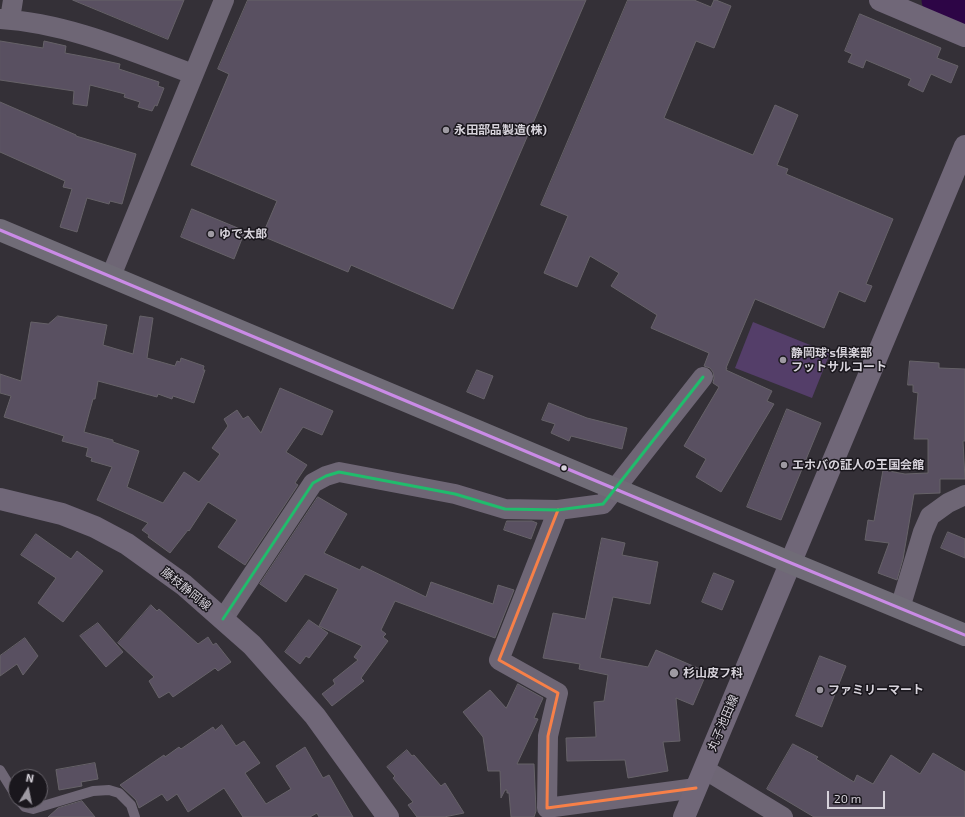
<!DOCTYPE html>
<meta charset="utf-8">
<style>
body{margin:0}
#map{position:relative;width:965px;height:817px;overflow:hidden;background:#343037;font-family:"Exo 2",sans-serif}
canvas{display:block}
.north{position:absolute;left:8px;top:769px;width:40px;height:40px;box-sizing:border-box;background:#1a171d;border:1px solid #666269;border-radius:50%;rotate:10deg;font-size:11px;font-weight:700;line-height:16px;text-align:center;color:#d7d3db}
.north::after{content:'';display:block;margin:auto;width:14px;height:18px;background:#9e9aa2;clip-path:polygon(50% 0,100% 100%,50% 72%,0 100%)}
.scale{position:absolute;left:827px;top:791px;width:58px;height:18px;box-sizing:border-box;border:2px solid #d7d3db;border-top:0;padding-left:5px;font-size:12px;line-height:14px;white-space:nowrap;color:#d7d3db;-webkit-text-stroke:3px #1a171d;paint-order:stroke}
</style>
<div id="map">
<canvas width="965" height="817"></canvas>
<div class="north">N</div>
<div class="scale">20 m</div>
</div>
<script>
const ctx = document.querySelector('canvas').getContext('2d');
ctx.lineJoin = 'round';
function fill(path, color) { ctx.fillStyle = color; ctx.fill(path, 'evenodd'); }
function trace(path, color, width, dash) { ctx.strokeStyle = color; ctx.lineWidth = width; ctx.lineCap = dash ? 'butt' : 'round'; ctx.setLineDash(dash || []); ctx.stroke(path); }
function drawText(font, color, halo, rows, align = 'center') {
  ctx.font = font + ' "Exo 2","Noto Sans JP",sans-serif'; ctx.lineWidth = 3; ctx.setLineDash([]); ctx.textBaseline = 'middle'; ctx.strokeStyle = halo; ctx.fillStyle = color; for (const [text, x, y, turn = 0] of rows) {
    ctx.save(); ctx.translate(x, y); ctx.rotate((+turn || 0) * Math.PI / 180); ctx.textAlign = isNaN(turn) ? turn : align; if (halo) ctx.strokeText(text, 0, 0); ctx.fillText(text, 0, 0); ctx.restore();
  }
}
const green = new Path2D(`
 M753 322 830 353 812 398 735 368Z`);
const river = new Path2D(`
 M939 0 965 11`);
const building = new Path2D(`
 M73 0H184L168 39Z
 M248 0H586L453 309 351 265 348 272 262 236 277 201 191 165 229 74 218 69Z
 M628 0H694L711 7 714 0H716L731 6 714 48 696 41 664 118 753 155 775 105 798 115 777 165 788 169 786 174 893 219 866 284 872 286 865 302 839 291 824 328 755 299 726 368H727L726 370 772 391 767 401 774 404 721 492 696 477 706 459 684 446 719 387 713 383 714 378 713 372 710 368 704 366 709 353 651 328 657 315 611 286 619 273 590 256 577 287 544 273 568 216 541 205Z
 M860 14 941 48 937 58 958 66 951 83 931 74 923 92 908 85 911 79 866 60 863 68 848 62 852 54 845 51Z
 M0 41 43 48 44 41 66 46 65 53 92 58 120 64 119 69 159 82 158 86 164 88 157 106 155 105 152 111 138 107 140 102 124 97 125 94 90 85 87 106 73 104 74 91 0 80Z
 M0 102 76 135V136L136 154 122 204 110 201 109 204 87 198 77 232 60 227 72 189 63 187 65 181 0 152Z
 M192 209 245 231 234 259 181 237Z
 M58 316 107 325 103 345 133 354 140 316 153 318 147 358 175 366 177 361 180 362 181 358 204 366 203 370H205L194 403 173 396 172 399 158 394 157 397 98 381 95 399H93L84 432 113 440V442L139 451 127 487 163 503 184 472 199 482 220 454 212 448 228 426 224 419 237 410 243 419 248 416 261 433 280 388 333 411 322 435 303 427 286 452 307 465 295 483 298 485 245 565 218 547 237 520 208 502 189 531 188 530 170 553 148 537 149 535 142 530 148 523 97 500 112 467 91 461 92 458 86 456 88 448 62 441 64 436 4 417 11 396 0 393V374L21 381 31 322 48 324Z
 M910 361 939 363V368L965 369V441H963L965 479H940V493L914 494 903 559 897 580 878 573 889 543 865 540 868 520 874 521 883 470 905 474 928 473V439H914L918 393 913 392V385H908Z
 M477 370 493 376 484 399 467 392Z
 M549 403 587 418 627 428 622 449 571 436 569 441 551 433 555 424 542 420Z
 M787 409 821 423 781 520 747 507Z
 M318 497 347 514 324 553 360 570 362 566 426 597 431 582 493 604 498 585 514 590 495 638 395 601 381 630 386 634 383 637 388 641 361 678 364 681 332 706 322 694 335 684 333 680 358 660 354 657 362 646 319 626 338 589 305 574 286 602 260 584Z
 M507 521H532L537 523 531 539 504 530Z
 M948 532 965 539V558L941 548Z
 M36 534 71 559 77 551 103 571 63 622 38 603 56 578 21 555Z
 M602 538 625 543 622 555 658 562 650 604 613 597 600 658 648 667 656 650 707 672 693 705 676 698 680 741 663 742 668 771 628 778 625 760 567 761 566 738 596 737 594 702 604 701 608 675 579 669 580 664 543 658 553 613 585 619Z
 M714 573 734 581 722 610 702 602Z
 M151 605 157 611 159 609 198 644 208 637 213 645 216 643 231 662 218 671 215 668 173 697 169 692 159 698 149 681 154 677 118 643Z
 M309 620 328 633 309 658 306 656 300 664 285 652Z
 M98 623 123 652 106 667 80 636Z
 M25 638 38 656 23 675 17 664 0 676V656Z
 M820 656 846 666 822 727 796 716Z
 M518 684 543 698 534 718 538 719 517 764H534L536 811 534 817H511L509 793H507V790H505L501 798 500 771H488L483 737 463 712 490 690 506 708Z
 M222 725 236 746 244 741 260 763 245 773 266 804 291 789 276 766 305 747 323 778 329 775 353 817H319L317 813 310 817H243L224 788 188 812 177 794 167 801 162 794 139 808 136 800 120 785 164 755 165 757 179 747 181 749 213 727 215 730Z
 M793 744 818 757 816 759 854 782 857 775 873 784 891 755 920 774 933 753 965 772V817H814L767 789Z
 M407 750 412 756 414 755 441 786 445 783 464 813 444 817H417L408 805 413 802 393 778 395 776 387 767Z
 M95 763 98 779 81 782 82 786 59 790 56 770Z
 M82 801 95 817H48L58 808Z`);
const lane = new Path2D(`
 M0 770 16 796
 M20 801 25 807 33 809 93 791 109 790 119 793 131 805 135 817`);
const street = new Path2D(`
 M0 19C67 23 131 51 193 74
 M10 19 13 0
 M111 276 224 0
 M558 510 499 660 558 693 548 736 547 808 696 788
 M900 608 923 532 930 516 948 503 965 495
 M223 619 313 483 326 476 339 472 455 494 505 509 558 510 603 504 703 377
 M704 769 783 817`);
const secondary = new Path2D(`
 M880 0 965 36
 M0 499 62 514 95 527 127 544 184 585 252 645 315 716 388 817
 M684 817 965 146`);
const highway = new Path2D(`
 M0 230 791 563 965 635`);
const bus1 = new Path2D(`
 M0 230 791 563 965 635`);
const bus2 = new Path2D(`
 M558 510 499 660 558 693 548 736 547 808 696 788`);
const bus3 = new Path2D(`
 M223 619 313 483 326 476 339 472 455 494 505 509 558 510 603 504 703 377`);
const markers = [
 [446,130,4,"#9e9aa2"],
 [211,234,4,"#9e9aa2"],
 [783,360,4,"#9e9aa2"],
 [784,465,4,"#9e9aa2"],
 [564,468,3.5,"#d7d3db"],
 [674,673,5,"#9e9aa2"],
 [820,690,4,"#9e9aa2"]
];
const poiNames = [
 ["永田部品製造(株)",454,130],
 ["ゆで太郎",219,234],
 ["静岡球's倶楽部",791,353],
 ["フットサルコート",791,367],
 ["エホバの証人の王国会館",792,465],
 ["杉山皮フ科",683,673],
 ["ファミリーマート",828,690]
];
const streetNames = [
 ["藤枝静岡線",186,589,39],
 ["丸子池田線",723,723,-67]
];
fill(green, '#543e69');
trace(river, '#2d0546', 35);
fill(building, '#595061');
trace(building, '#666268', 1);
trace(lane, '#6e6675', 10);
trace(street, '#6e6675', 20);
trace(secondary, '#706778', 22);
trace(highway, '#706c77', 22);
trace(bus1, '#ca8be6', 3);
trace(bus2, '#f78048', 3);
trace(bus3, '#20bc6c', 3);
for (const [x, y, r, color] of markers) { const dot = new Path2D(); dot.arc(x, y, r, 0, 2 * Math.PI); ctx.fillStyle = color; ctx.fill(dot); trace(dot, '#1a171d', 1.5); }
drawText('bold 12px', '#d7d3db', '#1a171d', poiNames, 'left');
drawText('12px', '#d7d3db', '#1a171d', streetNames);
</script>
